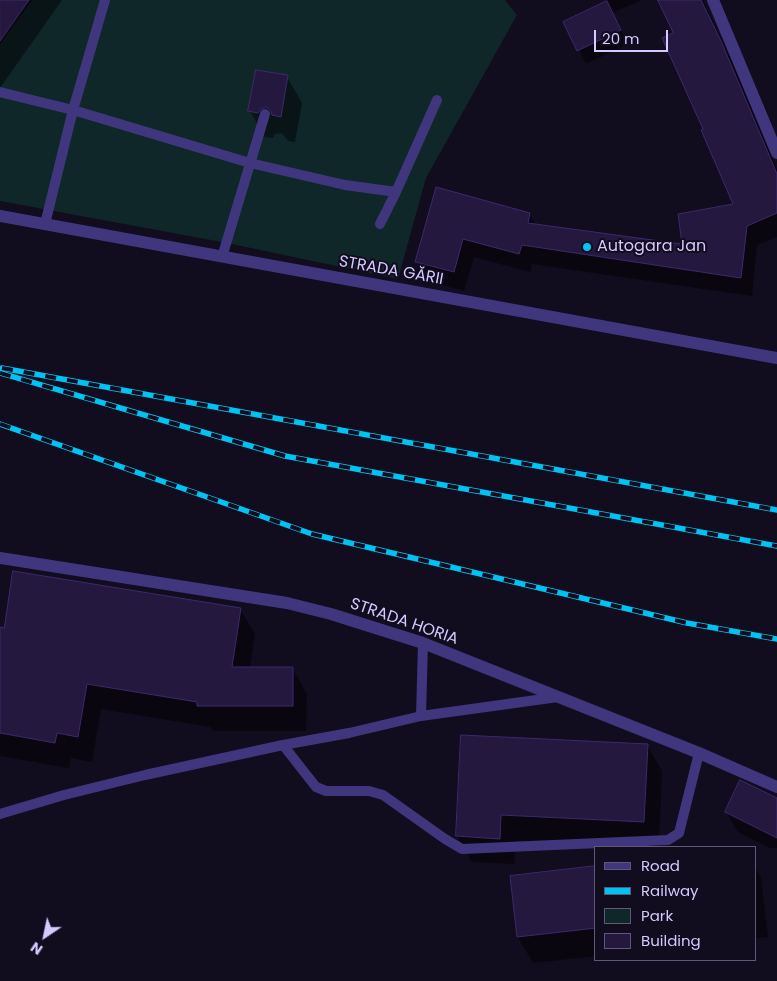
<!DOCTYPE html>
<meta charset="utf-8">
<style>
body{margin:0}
#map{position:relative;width:777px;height:981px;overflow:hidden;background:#110c1e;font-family:Poppins,sans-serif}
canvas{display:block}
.legend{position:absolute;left:594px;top:846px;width:162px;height:115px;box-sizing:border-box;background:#110c1e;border:1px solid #5f5878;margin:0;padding:6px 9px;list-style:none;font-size:15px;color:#d5c9ff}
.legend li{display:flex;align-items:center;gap:10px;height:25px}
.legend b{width:25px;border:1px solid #5f5878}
.north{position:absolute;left:20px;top:911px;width:50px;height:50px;-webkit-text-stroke:4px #110c1e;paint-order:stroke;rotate:214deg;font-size:14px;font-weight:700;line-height:20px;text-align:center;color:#d5c9ff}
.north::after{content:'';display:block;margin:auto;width:18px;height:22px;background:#d5c9ff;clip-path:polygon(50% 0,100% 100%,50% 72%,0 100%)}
.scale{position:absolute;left:594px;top:30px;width:74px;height:22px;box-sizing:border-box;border:2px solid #d5c9ff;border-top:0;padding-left:6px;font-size:15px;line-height:18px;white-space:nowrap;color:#d5c9ff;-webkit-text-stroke:4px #110c1e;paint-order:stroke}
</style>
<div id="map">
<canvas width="777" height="981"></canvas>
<ul class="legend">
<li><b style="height:6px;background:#40367e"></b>Road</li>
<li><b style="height:6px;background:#00c3f4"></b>Railway</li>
<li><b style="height:14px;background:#0f2728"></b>Park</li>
<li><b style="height:14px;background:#24183f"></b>Building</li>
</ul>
<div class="north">N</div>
<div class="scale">20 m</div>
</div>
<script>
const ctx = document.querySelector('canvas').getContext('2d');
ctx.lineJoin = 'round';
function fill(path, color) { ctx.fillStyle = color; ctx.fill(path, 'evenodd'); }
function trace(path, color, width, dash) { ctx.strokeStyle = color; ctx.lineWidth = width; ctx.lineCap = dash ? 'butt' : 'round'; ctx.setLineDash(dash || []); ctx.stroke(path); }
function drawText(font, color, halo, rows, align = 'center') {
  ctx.font = font + ' Poppins,sans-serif'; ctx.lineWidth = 4; ctx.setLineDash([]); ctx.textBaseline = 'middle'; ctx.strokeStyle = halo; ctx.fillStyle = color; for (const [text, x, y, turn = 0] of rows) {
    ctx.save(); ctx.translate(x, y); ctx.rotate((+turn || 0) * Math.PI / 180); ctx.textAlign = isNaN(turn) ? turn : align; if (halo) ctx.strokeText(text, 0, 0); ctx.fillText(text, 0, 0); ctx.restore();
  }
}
const green = new Path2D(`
 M32 0H505L517 15 426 178 398 279 227 243 0 201V44Z`);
const shadow = new Path2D(`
 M0 0H62L0 88Z
 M605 0H642L612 13 628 44 586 64 565 22 606 2Z
 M660 0H703L732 61 777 169V237L757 245 752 296 532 264 530 272 474 257 464 291 428 281 417 262 437 188 530 214 536 226 684 246 735 205 705 129 675 33Z
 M287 77 302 103 295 142 288 141 282 133 275 134 273 138 265 137 250 111Z
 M240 609 255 634 250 668H292L307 694 306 731H213L210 727 101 709 92 762 71 758 69 768 0 756V629Z
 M462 736 647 745 662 771 659 847 516 841 514 864 472 862 457 836Z
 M777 800V848H770L738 832 726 812Z
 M596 868V956L533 963 518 937Z
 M756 869 761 877 768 937 756 938Z`);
const building = new Path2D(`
 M0 0H29L0 41Z
 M658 0H701L721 41 777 174V213L747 226 741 278 522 245 519 254 463 239 454 272 415 262 436 187 530 213 528 223 682 244 678 214 733 204 701 130 703 129 662 38 673 33Z
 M607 1 621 30 577 51 563 22Z
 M256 70 288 75 281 117 272 115 270 110 266 107 261 109 258 113 248 111Z
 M13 571 241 608 232 667H293V706H197V702L87 684 78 737 57 733 55 743 0 733V627L4 628Z
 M461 735 648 744 644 822 501 815 500 839 456 836Z
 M740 780 777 798V838L725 812Z
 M596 866V928L517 937 510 876Z`);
const service = new Path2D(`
 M105 0 73 110 250 163 345 185 396 192 437 100
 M0 92 73 110 45 224
 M380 224 396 192
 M222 257 265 114
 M421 716 423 643
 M283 745 316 787 326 791H369L383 795 445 839 462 849 668 840 679 833 699 753
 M0 814 64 795 145 775 283 745 349 733 421 716 558 697`);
const minor = new Path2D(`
 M0 216 777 358
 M0 558 287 603 331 614 423 643 699 753 777 787`);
const tertiary = new Path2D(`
 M713 0 777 153`);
const rail = new Path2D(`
 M2 368 777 510
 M0 373 285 456 777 546
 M0 424 312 534 687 623 777 639`);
const markers = [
 [587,247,5,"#00c3f4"]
];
const poiNames = [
 ["Autogara Jan",597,247]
];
const streetNames = [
 ["STRADA GĂRII",391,271,10],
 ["STRADA HORIA",404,622,19]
];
fill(green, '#0f2728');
fill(shadow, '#0007');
fill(building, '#24183f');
trace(building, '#3d296c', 1);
trace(service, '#40367e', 10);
trace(minor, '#40367e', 12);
trace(tertiary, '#40367e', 12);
trace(rail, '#00c3f4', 5.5);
trace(rail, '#110c1e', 4, [11]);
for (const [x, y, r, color] of markers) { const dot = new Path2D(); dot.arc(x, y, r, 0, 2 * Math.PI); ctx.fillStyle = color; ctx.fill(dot); trace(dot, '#110c1e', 2); }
drawText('16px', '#d5c9ff', '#110c1e', poiNames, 'left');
drawText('16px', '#d5c9ff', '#110c1e', streetNames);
</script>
